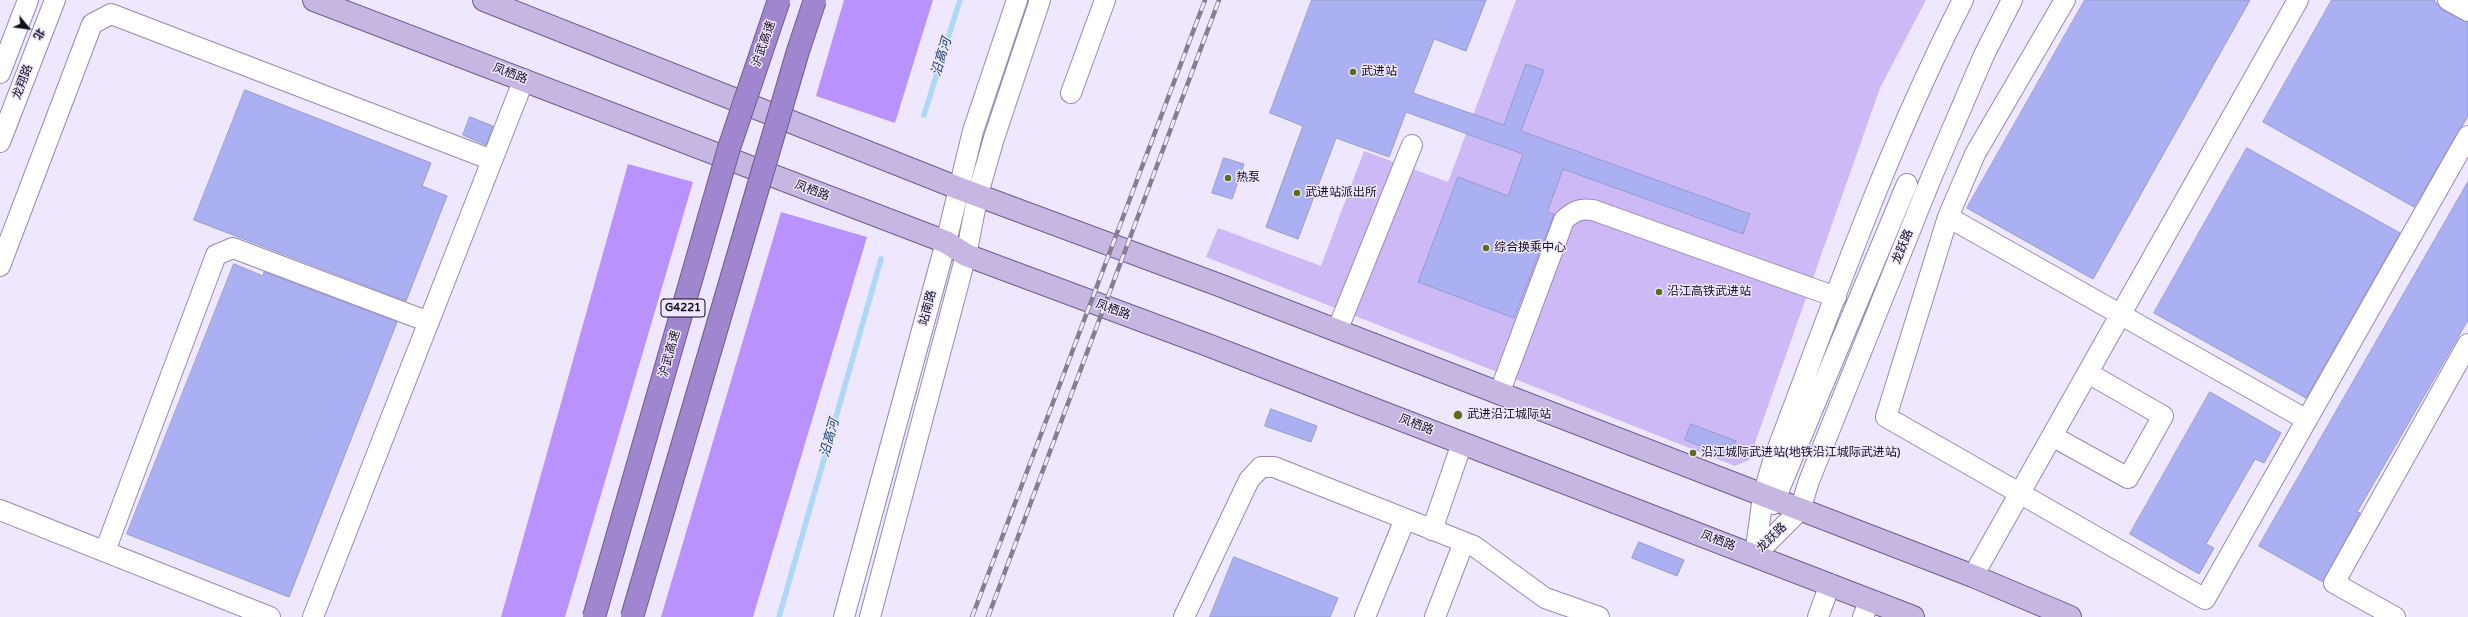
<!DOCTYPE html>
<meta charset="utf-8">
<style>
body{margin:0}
#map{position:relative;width:2468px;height:617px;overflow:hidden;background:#eee7fd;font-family:"Varela Round","Noto Sans SC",sans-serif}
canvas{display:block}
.north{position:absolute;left:8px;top:8px;width:40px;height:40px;-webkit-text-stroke:3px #eee7fd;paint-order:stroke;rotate:119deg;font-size:11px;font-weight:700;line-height:16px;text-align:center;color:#140d20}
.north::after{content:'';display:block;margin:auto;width:14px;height:18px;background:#140d20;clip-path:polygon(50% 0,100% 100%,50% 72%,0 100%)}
</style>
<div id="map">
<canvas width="2468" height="617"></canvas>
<div class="north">北</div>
</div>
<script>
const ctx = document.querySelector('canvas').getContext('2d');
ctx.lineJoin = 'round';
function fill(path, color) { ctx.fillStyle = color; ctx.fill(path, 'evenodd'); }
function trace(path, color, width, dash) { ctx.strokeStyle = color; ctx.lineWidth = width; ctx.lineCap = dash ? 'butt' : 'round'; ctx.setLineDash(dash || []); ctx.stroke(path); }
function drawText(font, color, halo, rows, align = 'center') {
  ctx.font = font + ' "Varela Round","Noto Sans SC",sans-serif'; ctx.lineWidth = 3; ctx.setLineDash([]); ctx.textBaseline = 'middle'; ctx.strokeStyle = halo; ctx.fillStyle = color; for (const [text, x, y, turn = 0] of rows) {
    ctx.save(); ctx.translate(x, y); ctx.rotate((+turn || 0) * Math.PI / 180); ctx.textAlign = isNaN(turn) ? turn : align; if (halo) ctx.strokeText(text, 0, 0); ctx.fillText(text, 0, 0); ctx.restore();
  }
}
const green = new Path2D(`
 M1516 0H1926L1880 88 1749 460 1735 466 1206 257 1218 228 1321 266 1364 151 1448 182Z`);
const forest = new Path2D(`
 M844 0H933L895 123 816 96Z
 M628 164 693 182 565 617H501Z
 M781 212 867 237 753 617H661Z`);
const stream = new Path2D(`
 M924 115 960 0
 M779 617 881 259`);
const building = new Path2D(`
 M1312 0H1486L1466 51 1434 39 1413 93 1504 125 1526 64 1544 70 1521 131 1750 214 1743 234 1563 169 1547 212 1554 214 1514 318 1418 282 1458 177 1508 196 1523 154 1406 112 1389 157 1336 138 1298 239 1266 227 1303 126 1270 113Z
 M2085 0H2250L2093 279 1967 208Z
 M2332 0H2434L2442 10 2468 22V116L2414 207 2263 122Z
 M245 90 431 163 422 186 447 196 406 301 194 220Z
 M470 117 493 126 486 145 463 135Z
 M2247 148 2400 233 2306 398 2154 313Z
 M1224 158 1244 164 1232 199 1212 193Z
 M2468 182V320L2357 512 2360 513 2323 582 2259 546Z
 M234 264 263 276 264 272 397 322 289 597 127 534Z
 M2210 392 2281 433 2264 463 2255 459 2206 544 2214 548 2199 574 2130 534Z
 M1271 409 1317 426 1311 442 1265 426Z
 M1691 424 1736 441 1730 457 1685 440Z
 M1639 542 1684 560 1677 576 1632 558Z
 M1234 557 1338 598 1330 617H1210Z`);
const minor = new Path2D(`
 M2065 0 1975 154 1948 217 1886 417 2205 599 2468 136
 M2448 0 2468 11
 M0 73 28 0
 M1071 93 1105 0
 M0 142 55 0
 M1948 217 2307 420
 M0 266 92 24 111 14 492 160
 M1337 331 1412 145
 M1499 394 1564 220C1574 211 1580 208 1593 210L1836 297
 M2052 436 2128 478 2163 416 2088 373
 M1773 504 1907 184
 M0 510 270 617
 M1432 530 1462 443
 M105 551 216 255 233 248 429 322
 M1755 555 1800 510 1809 481 1932 176 1984 55 2012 0
 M1755 555 1763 496 1773 461C1832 306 1887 148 1963 0
 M1973 576 2298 0
 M313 617 524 79
 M844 617 946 242 973 131 1017 0
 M870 617 966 255 978 194 994 138 1040 0
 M1184 617 1249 480 1261 467H1274L1474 546 1545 598 1599 617
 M1365 617 1405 519
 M1435 617 1464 542
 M1818 617 1830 584
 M1863 617 1870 600
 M2395 617 2334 583 2468 344`);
const major = new Path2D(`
 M314 0 946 242 966 255 1205 344 1913 617
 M484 0 958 188 1219 285 1973 576 2070 617`);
const rail = new Path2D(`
 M972 617 1205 0
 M988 617 1219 0`);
const highwayBridge = new Path2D(`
 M594 617 729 148 779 0
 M632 617 798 51 815 0`);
const markers = [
 [1353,72,4,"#5c6c17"],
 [1228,178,4,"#5c6c17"],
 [1297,193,4,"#5c6c17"],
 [1486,248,4,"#5c6c17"],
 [1659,292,4,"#5c6c17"],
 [1458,415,5,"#5c6c17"],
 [1693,453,4,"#5c6c17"]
];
const shields = [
 [683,308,44]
];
const shieldNames = [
 ["G4221",683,308]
];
const streetNames = [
 ["沪武高速",764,44,-71],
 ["凤栖路",510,74,21],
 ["龙翔路",23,82,-69],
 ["凤栖路",812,191,21],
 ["龙跃路",1903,247,-68],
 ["站南路",928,308,-75],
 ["凤栖路",1113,310,20],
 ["沪武高速",670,354,-74],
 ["凤栖路",1416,425,21],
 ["龙跃路",1772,538,-44],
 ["凤栖路",1718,541,21]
];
const poiNames = [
 ["武进站",1361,72],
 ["热泵",1236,178],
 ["武进站派出所",1305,193],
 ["综合换乘中心",1494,248],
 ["沿江高铁武进站",1667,292],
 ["武进沿江城际站",1467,415],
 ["沿江城际武进站(地铁沿江城际武进站)",1701,453]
];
const waterNames = [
 ["沿高河",942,57,-73],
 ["沿高河",830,438,-74]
];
fill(green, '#cdb9f5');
fill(forest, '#ba92fd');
trace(stream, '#aed8f7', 5.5);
fill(building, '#aab0f1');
trace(building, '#959bd0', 1);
trace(minor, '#9886ba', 22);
trace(major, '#6e5c91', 24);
trace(minor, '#fff', 20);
trace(major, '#c5b6e2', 22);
trace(rail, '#857e92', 4.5);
trace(rail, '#eee7fd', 3, [9]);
trace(highwayBridge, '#6e5c91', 24, []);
trace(highwayBridge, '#9f86ce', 22);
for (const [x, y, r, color] of markers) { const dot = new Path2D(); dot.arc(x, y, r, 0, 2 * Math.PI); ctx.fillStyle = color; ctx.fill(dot); trace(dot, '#eee7fd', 1.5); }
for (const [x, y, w] of shields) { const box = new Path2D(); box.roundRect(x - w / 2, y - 9, w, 18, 3); ctx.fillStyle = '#eee7fd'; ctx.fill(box); trace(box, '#140d20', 1); }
drawText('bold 11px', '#140d20', null, shieldNames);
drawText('12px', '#140d20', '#eee7fd', streetNames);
drawText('12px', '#140d20', '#eee7fd', poiNames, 'left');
drawText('italic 13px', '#124563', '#eee7fd', waterNames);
</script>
